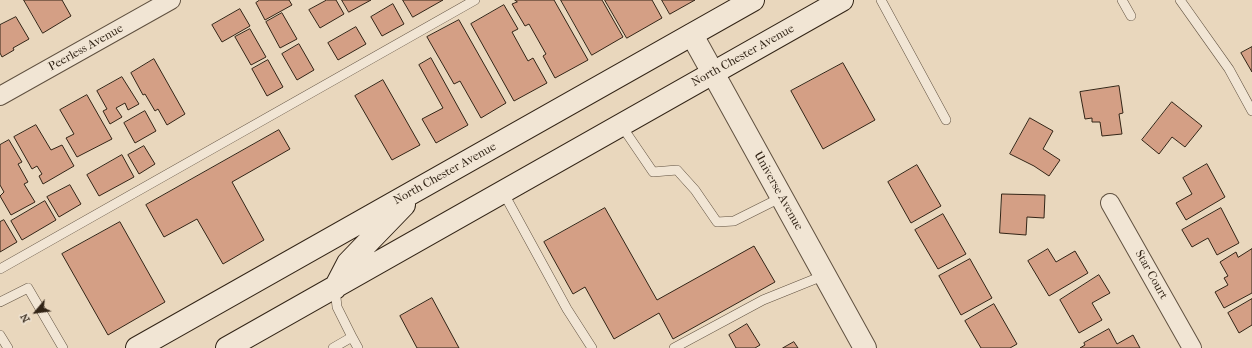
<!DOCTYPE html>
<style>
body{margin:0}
#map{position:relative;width:1252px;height:348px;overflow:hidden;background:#e9d7bd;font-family:"IM FELL French Canon",serif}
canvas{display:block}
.north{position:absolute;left:16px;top:292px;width:40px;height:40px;-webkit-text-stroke:3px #f1e5d4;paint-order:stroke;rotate:241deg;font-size:11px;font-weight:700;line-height:16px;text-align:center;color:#322416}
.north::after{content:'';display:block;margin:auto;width:14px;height:18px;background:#322416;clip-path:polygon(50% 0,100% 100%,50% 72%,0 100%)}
</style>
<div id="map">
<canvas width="1252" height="348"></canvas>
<div class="north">N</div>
</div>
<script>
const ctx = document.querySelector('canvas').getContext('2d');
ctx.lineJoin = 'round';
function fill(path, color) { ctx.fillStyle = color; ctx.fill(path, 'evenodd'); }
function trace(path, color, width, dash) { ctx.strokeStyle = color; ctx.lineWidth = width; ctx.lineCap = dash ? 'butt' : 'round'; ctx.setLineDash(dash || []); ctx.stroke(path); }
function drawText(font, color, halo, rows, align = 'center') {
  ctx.font = font + ' "IM FELL French Canon",serif'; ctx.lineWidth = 3; ctx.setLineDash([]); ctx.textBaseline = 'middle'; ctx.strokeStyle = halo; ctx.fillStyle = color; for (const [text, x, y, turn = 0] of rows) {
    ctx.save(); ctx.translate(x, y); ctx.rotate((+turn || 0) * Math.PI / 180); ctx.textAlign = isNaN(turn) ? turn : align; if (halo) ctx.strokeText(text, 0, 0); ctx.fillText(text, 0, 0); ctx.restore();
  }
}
const building = new Path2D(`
 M24 0H62L71 16 43 33Z
 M260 0H289L292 5 265 20 256 3Z
 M327 0H336L344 14 320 28 309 10Z
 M342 0H371L349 12Z
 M403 0H443L413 17Z
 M515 0H554L588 60 555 78 543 56 546 54 529 24 525 26 512 4 517 2Z
 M561 0H602L623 37 592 55Z
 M605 0H652L662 18 627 38Z
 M662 0H695L670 14Z
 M393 4 404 24 382 36 371 17Z
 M504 5 518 29 512 32 528 61 533 58 547 83 514 101 471 24Z
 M240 9 250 26 222 42 212 25Z
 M282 13 297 39 280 48 266 22Z
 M16 17 29 39 13 48 14 50 2 57 0 53V25Z
 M459 20 506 103 481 118 460 81 454 84 427 37Z
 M356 27 366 44 338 60 328 43Z
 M250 29 266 57 251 65 235 37Z
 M299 44 314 70 297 80 282 54Z
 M1252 47V72L1241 53Z
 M431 58 468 125 436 143 422 119 443 108 419 65Z
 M154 59 185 114 167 125 158 109 155 111 145 94 143 95 131 73Z
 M268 60 283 87 267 96 252 69Z
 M843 63 875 120 823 149 791 91Z
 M122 77 139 104 128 110 125 103 116 108 122 117 110 124 103 111 107 109 97 91Z
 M383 80 420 145 392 160 355 96Z
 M1119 86 1123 113 1119 114 1122 134 1102 136 1100 122H1092V118L1085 119 1080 92Z
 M87 95 112 139 77 157 66 138 74 134 60 110Z
 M1172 102 1202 126 1185 147 1172 137 1159 154 1142 140Z
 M145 111 156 131 135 143 124 123Z
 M1030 118 1053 131 1043 149 1060 160 1049 176 1034 166 1010 154Z
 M36 125 51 150 62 145 74 166 43 184 39 176 42 174 37 166 32 169 14 137Z
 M279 130 290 149 232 182 264 240 223 264 197 219 164 237 146 205Z
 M9 140 22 162 18 164 28 182 24 184 35 202 11 215 0 196 4 192 0 185V145Z
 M144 146 155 164 139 174 128 155Z
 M122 155 134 177 99 196 87 175Z
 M1207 164 1225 197 1186 220 1176 203 1192 194 1183 178Z
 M917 165 941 206 911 223 888 182Z
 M70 185 81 204 59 217 47 197Z
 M1002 194 1045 195 1044 218 1027 217 1026 235 1000 233Z
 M45 201 56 220 22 240 11 221Z
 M605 208 657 300 754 246 775 282 673 339 659 313 614 339 585 287 573 294 544 242Z
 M1221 208 1239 243 1217 255 1208 238 1192 247 1182 230Z
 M943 214 966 254 938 269 915 230Z
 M4 220 17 242 0 252V222Z
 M120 222 165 302 108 335 62 254Z
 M1048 249 1056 262 1075 251 1088 273 1049 296 1028 261Z
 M1252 249V293L1224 308 1215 292 1228 285 1224 278 1228 276 1220 262 1236 252 1238 257Z
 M970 259 992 298 961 315 939 276Z
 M1099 275 1110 293 1092 303 1102 320 1079 333 1060 300Z
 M432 298 459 348H417L400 316Z
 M1252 299V325L1239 333 1228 313Z
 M994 304 1017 344 1010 348H981L965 321Z
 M747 324 760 345 755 348H736L729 335Z
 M1109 329 1117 344 1133 335 1140 348H1080L1085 345 1084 343Z
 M794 342 798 348H783Z`);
const service = new Path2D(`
 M881 0 946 120
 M1122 0 1131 16
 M1180 0 1229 69 1252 111
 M621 125 653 172 677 170 695 190 717 222 734 221 782 197
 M503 192 567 309 592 348
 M0 269 475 0
 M0 302 28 288 63 348
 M0 335 8 348
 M352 337 358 348
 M333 348 352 337 337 307 335 288
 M674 348 763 300 825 275`);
const minor = new Path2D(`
 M0 96 171 0
 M1110 203 1192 348`);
const tertiary = new Path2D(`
 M692 35 865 348`);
const secondary = new Path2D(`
 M335 288 348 263 404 205
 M137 348 753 0
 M227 348 842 0`);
const streetNames = [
 ["Peerless Avenue",86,48,-29],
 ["North Chester Avenue",743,56,-29],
 ["North Chester Avenue",445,174,-29],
 ["Universe Avenue",778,191,61],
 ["Star Court",1151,275,61]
];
fill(building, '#d49f85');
trace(building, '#322416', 1);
trace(service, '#605140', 10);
trace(minor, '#605140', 20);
trace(tertiary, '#605140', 24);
trace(secondary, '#322416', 24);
trace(service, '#f1e5d4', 9);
trace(minor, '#f1e5d4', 18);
trace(tertiary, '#f1e5d4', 22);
trace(secondary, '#f1e5d4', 22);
drawText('12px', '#322416', '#f1e5d4', streetNames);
</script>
